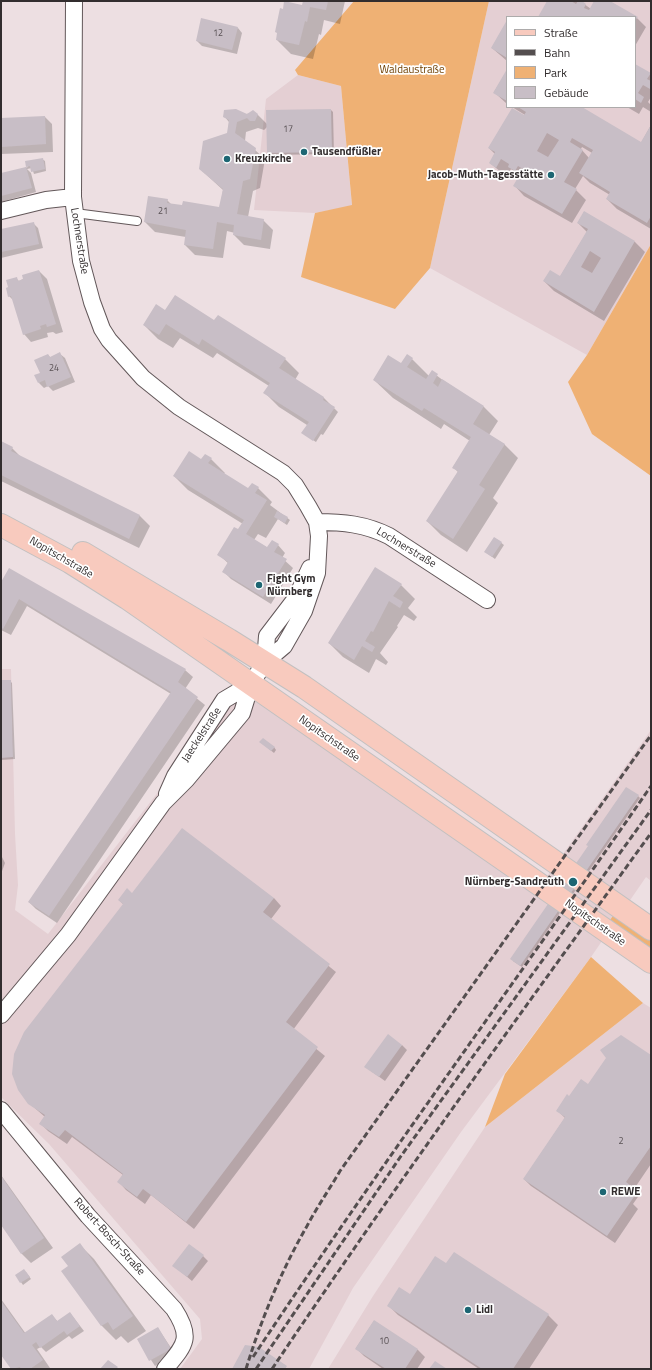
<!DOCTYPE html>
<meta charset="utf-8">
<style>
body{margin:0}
#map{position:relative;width:652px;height:1370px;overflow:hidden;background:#eddfe2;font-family:"Titillium Web",sans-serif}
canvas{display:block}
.frame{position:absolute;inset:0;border:2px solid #322d2e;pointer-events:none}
.legend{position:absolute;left:506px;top:16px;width:130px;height:92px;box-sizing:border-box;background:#fff;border:1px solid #adabab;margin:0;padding:5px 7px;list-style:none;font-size:12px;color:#322d2e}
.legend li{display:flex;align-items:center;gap:8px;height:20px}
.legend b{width:20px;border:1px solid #adabab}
</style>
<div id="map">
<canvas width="652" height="1370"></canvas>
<div class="frame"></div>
<ul class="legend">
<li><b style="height:5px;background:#f8cabe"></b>Straße</li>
<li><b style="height:5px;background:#544e4f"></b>Bahn</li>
<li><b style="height:11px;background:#efb174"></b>Park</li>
<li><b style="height:11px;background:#c8bec6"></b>Gebäude</li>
</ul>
</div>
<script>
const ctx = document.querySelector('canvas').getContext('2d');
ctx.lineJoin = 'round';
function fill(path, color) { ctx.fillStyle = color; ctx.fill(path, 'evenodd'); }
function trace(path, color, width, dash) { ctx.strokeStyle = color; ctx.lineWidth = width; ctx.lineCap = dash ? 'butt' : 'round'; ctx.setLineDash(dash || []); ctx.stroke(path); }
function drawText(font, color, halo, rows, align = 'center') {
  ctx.font = font + ' "Titillium Web",sans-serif'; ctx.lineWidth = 3.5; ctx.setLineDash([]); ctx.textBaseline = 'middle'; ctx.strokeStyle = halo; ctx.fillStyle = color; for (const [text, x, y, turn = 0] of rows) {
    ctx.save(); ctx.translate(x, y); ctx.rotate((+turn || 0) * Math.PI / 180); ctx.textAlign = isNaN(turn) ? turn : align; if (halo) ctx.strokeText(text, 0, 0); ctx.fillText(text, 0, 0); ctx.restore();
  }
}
const built = new Path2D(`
 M489 1H651V244L587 355 430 268ZM507 17H635V107H507Z
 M298 75 341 86 352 206 315 213 254 210 266 99Z
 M1 669H11L15 834 18 885 15 910 48 934 245 680 541 885 651 730V881L646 877 591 957 461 1132 353 1288 309 1369H180L202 1339 200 1319 49 1144 1 1097Z
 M643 1003 651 1008V1369H328L373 1296 485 1127Z`);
const green = new Path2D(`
 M354 1H489L430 268 395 309 301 277 315 213 352 205 341 86 298 75 295 70Z
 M651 244V476L592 434 568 382 587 355Z
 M615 913 651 938V948L608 923Z
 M591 957 643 1003 485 1127 505 1074Z`);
const shadow = new Path2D(`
 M304 1H347H345L340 24 324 20 321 35 319 34 313 59 291 54 277 40 303 6Z
 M548 1H576L578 3 580 1 591 9 596 1H609L636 17 646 27 635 46V17H539Z
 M507 22V61L492 48Z
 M238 28 242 33 237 54 202 46 197 41Z
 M635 65 651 75V97L648 102 651 105V112L643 107 639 114 627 107H635Z
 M507 71V104L494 92Z
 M512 107H583L582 108 641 143 651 125V229L617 209 607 199 610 195 590 183 583 176 575 189 586 200 572 223 524 196 515 186 520 177 511 169 507 177 490 163 495 154 489 148 525 115ZM582 147 592 153 589 158 581 149Z
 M331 110 333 112 334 154 270 155 268 153 267 127 264 130 258 128 246 132 245 141 265 159 260 188 253 191 248 217 263 220 273 230 270 249 244 245 234 235 235 233 227 231 223 258 195 255 185 245 186 237 155 232 145 222 167 200 172 205 220 208 223 190 200 169 228 134 229 122 224 116 256 113 267 124Z
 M45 117 52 124 53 152 1 154V119Z
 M42 159 45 161 46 171 34 174 32 168 27 169 31 173 36 192 1 202V174L28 167 27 166Z
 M584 212 635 242 645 252 604 321 554 291 544 281 560 277 587 232 578 223Z
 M33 223 38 228 43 248 1 258V230Z
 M39 271 47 279 63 332 56 334 53 332 47 333 48 337 31 342 24 334 13 300 9 296 16 278 19 281Z
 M166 311 215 322 285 359 299 373 295 380 324 398 338 412 323 435 321 434 316 442 305 435 307 425 279 407 265 393 269 386 217 353 213 358 180 338 173 348 158 339 144 325Z
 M60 354 65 358 75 382 53 391 48 386 44 388 39 383 48 355 51 358Z
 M412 359 429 376 432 372 444 381 484 407 498 421 489 435 504 444 518 458 493 498 498 503 467 552 441 535 427 521 458 472 453 467 470 441 444 424 441 429 393 398 374 380Z
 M1 442 12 448 21 457 140 516 150 526 139 548 1 481Z
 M211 459 225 473 224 474 249 490 258 488 272 502 270 505 290 520 287 525 278 519 266 538 258 534 254 540 268 548 278 545 285 553 282 558 293 568 271 604 231 579 224 572 229 564 218 554 243 524 188 490 174 476 202 460Z
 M495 538 504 545 495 559 488 554Z
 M1 584 185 670 193 677 185 689 205 705 57 923 36 909 29 902 171 694 27 606 11 635 1 630Z
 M401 585 415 599 408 608 417 617 414 621 404 615 397 626 398 627 380 653 388 662 386 665 376 659 369 673 343 657 329 643Z
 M1 681H10L12 683 15 759 1 760Z
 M263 744 274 747 276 750 274 753Z
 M638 796 640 798 522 967 513 961Z
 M1 855 5 863 1 874Z
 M132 894 274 898 281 906 271 919 336 972 293 1030 325 1056 194 1229 151 1195 145 1204 126 1190 119 1182 123 1175 72 1137 67 1144 48 1131 40 1123 45 1117 29 1103 124 905 119 900Z
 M402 1045 407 1050 385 1081 371 1071Z
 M651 1056V1164L634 1189 640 1194 633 1204 638 1209 615 1243 531 1186 524 1179 565 1118 557 1110 569 1098 588 1086 607 1058Z
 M1 1175 53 1248 31 1263 21 1253 1 1224Z
 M80 1245 94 1259 146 1331 128 1343 121 1336 116 1340 102 1326 63 1271 69 1267Z
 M203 1256 208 1261 192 1281 174 1266Z
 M446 1265 548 1315 558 1325 529 1369H479L398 1315 388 1305 410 1296Z
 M26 1272 31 1279 23 1285 16 1275Z
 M1 1299 26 1334 52 1315 58 1322 70 1313 84 1331 72 1339 69 1336 46 1352 41 1347 37 1349 50 1368 48 1369H12L1 1354Z
 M374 1321 418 1350 425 1357 417 1369H383L364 1356 356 1348Z
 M158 1328 175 1354 155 1366 138 1340Z`);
const building = new Path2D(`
 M284 1 302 5 303 1H328L326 10 310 7 307 22 305 21 299 45 276 40 277 33 275 32 280 8 283 9Z
 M547 1H571L576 4 578 1H582L586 4 584 8 589 10 594 1H610L638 17 635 20V17H538Z
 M201 18 238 27 232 50 196 41Z
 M507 20V58L491 48Z
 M635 64 651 73 647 79 651 81 650 89 643 85 638 93 644 97 641 103 635 99Z
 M507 69V101L493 93Z
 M518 107H582L641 142 651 125V216L647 223 606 199 610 192 579 173 593 150 572 138 570 142 583 150 564 182 577 189 562 214 513 186 523 169 518 166 515 171 508 167 509 164 501 159 496 168 489 163 495 152 488 148 512 108 524 115 526 112ZM547 133 559 140 548 157 537 151Z
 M236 109 247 114 253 110 258 114 255 121H250L247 118 237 122 235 133 256 148 250 179 243 181 237 214 264 219 261 240 233 235 234 225 217 222 213 249 184 245 186 230 144 222 148 196 168 199 167 203 182 205 183 201 219 207 223 189 199 169 203 141 227 133 229 120 223 117 224 110Z
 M331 109 332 152 267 153 266 110Z
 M45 116 46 144 1 147V118Z
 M43 158 45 169 31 172 30 166 26 167 25 161Z
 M26 167 32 188 1 196V173Z
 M584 211 635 241 594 312 543 281 550 270 560 276 588 229 577 223ZM590 251 601 258 592 273 581 267Z
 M34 222 39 244 1 252V229Z
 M39 270 56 324 47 327 46 324 40 326 41 329 23 335 11 296 8 297 6 288 8 287 6 280 17 277 18 281 23 279 22 275Z
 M175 295 214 320 218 315 286 358 279 368 324 397 323 400 335 407 313 441 301 433 309 422 263 393 270 383 202 339 199 345 166 324 159 335 143 325 156 304 165 310Z
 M60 352 71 377 47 387 45 380 38 383 34 375 40 373 34 360 48 354 50 357Z
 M407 354 413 358 407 367 426 379 432 370 438 374 433 383 438 387 442 379 484 406 473 424 505 444 479 485 485 489 453 539 426 521 458 471 452 468 471 437 424 408 422 411 373 380 388 355 401 363Z
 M1 441 13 447 11 451 140 515 129 539 1 475Z
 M189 451 201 459 205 454 212 458 208 463 248 488 252 483 259 487 255 493 267 500 246 534 267 547 272 540 279 544 274 552 287 559 263 597 222 572 228 562 217 555 234 527 238 529 244 520 173 476Z
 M277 511 288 517 285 523 274 517Z
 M494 537 502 542 492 557 484 552Z
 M375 567 402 584 393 596 403 602 400 608 389 601 373 632 371 631 365 641 375 647 372 652 362 646 354 660 328 643Z
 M9 568 186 669 178 682 198 697 49 916 28 902 171 692 19 599 3 629 1 627V582Z
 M1 680H11L13 757 1 758Z
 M263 738 275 747 271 751 259 742Z
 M626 787 639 795 520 966 510 959 588 846 586 845Z
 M182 828 274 898 263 912 330 964 286 1022 318 1047 186 1222 143 1189 137 1197 117 1182 123 1174 65 1130 59 1137 39 1124 45 1115 28 1104 18 1090 12 1074 14 1054 24 1032 123 904 118 900 127 888 132 893Z
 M388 1034 402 1045 379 1077 364 1067Z
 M621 1035 651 1055V1146L626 1182 638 1191 607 1236 523 1179 565 1117 556 1111 567 1094 569 1096 581 1079 588 1084 606 1058 600 1050Z
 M1 1176 44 1238 21 1254 1 1225Z
 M80 1243 133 1316 113 1330 108 1322 101 1326 61 1271 68 1266 61 1257Z
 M189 1244 204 1255 187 1277 172 1266Z
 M454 1252 549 1314 513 1369H482L387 1306 399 1287 410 1294 435 1256 446 1263Z
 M24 1269 30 1277 20 1283 15 1275Z
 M1 1301 24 1333 52 1314 57 1321 70 1312 80 1326 67 1335 64 1331 40 1348 36 1342 32 1345 43 1360 30 1369H21L20 1367 11 1369 1 1355Z
 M374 1320 418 1349 405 1369H386L355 1349Z
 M158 1327 171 1349 149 1361 137 1339Z
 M245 1345 259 1347 287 1366 285 1369H232Z
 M108 1360 118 1367 116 1369H100Z
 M435 1361 447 1369H429Z`);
const service = new Path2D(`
 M75 213 137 221`);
const minor = new Path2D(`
 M1 211 46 200 73 197
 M317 522C343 522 365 524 389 536L487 600
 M265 662 267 636 296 598 310 568
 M167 794 175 776 224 700 251 684
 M1 1015 68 935 163 803 186 780 242 713 251 684 265 662 284 646 304 611 317 573 319 536 317 522 308 506 295 485 283 473 179 407 143 378 109 340 102 329 92 302 81 261 73 197 74 1
 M1 1110 88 1216 174 1309C193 1338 185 1345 165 1369`);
const primary = new Path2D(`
 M1 525 70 562 127 598 651 962
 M83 553 229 640 304 687 651 929`);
const rail = new Path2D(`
 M253 1357C381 1164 519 977 651 786
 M246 1369C261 1320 281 1271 307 1226 317 1207 329 1190 340 1171L651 735
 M256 1369 401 1156 651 810
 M272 1369C394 1187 523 1010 651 833`);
const markers = [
 [304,152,4,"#1d6673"],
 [227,159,4,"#1d6673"],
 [551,175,4,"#1d6673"],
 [259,585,4,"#1d6673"],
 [573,882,5,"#1d6673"],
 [603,1192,4,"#1d6673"],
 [468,1310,4,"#1d6673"]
];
const numberNames = [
 ["12",218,34],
 ["17",288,130],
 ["21",163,212],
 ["24",54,369],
 ["2",621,1142],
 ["10",384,1342]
];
const parkNames = [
 ["Waldaustraße",412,70]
];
const poiNames = [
 ["Tausendfüßler",312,152],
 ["Kreuzkirche",235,159],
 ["Jacob-Muth-Tagesstätte",543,175,"right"],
 ["Fight Gym",267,579],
 ["Nürnberg",267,592],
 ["Nürnberg-Sandreuth",564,882,"right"],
 ["REWE",611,1192],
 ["Lidl",476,1310]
];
const streetNames = [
 ["Lochnerstraße",79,241,81],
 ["Lochnerstraße",406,548,31],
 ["Nopitschstraße",61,558,30],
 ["Jaeckelstraße",202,735,-57],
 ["Nopitschstraße",329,739,35],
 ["Nopitschstraße",595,923,35],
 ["Robert-Bosch-Straße",109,1237,48]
];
fill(built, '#e4cfd3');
fill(green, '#efb174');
fill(shadow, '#0003');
fill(building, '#c8bec6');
trace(service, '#625759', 10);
trace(minor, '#625759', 18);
trace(primary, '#c2c0c0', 24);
trace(service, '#fff', 8);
trace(minor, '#fff', 16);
trace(primary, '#f8cabe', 22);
trace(rail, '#544e4f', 3, [6, 3]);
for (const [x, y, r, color] of markers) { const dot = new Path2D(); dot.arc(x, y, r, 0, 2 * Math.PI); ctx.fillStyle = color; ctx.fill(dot); trace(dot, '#fff', 1.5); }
drawText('9px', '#585154', null, numberNames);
drawText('11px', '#6e3f00', '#fff', parkNames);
drawText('bold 11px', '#322d2e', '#fff', poiNames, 'left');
drawText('11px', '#322d2e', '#fff', streetNames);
</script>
